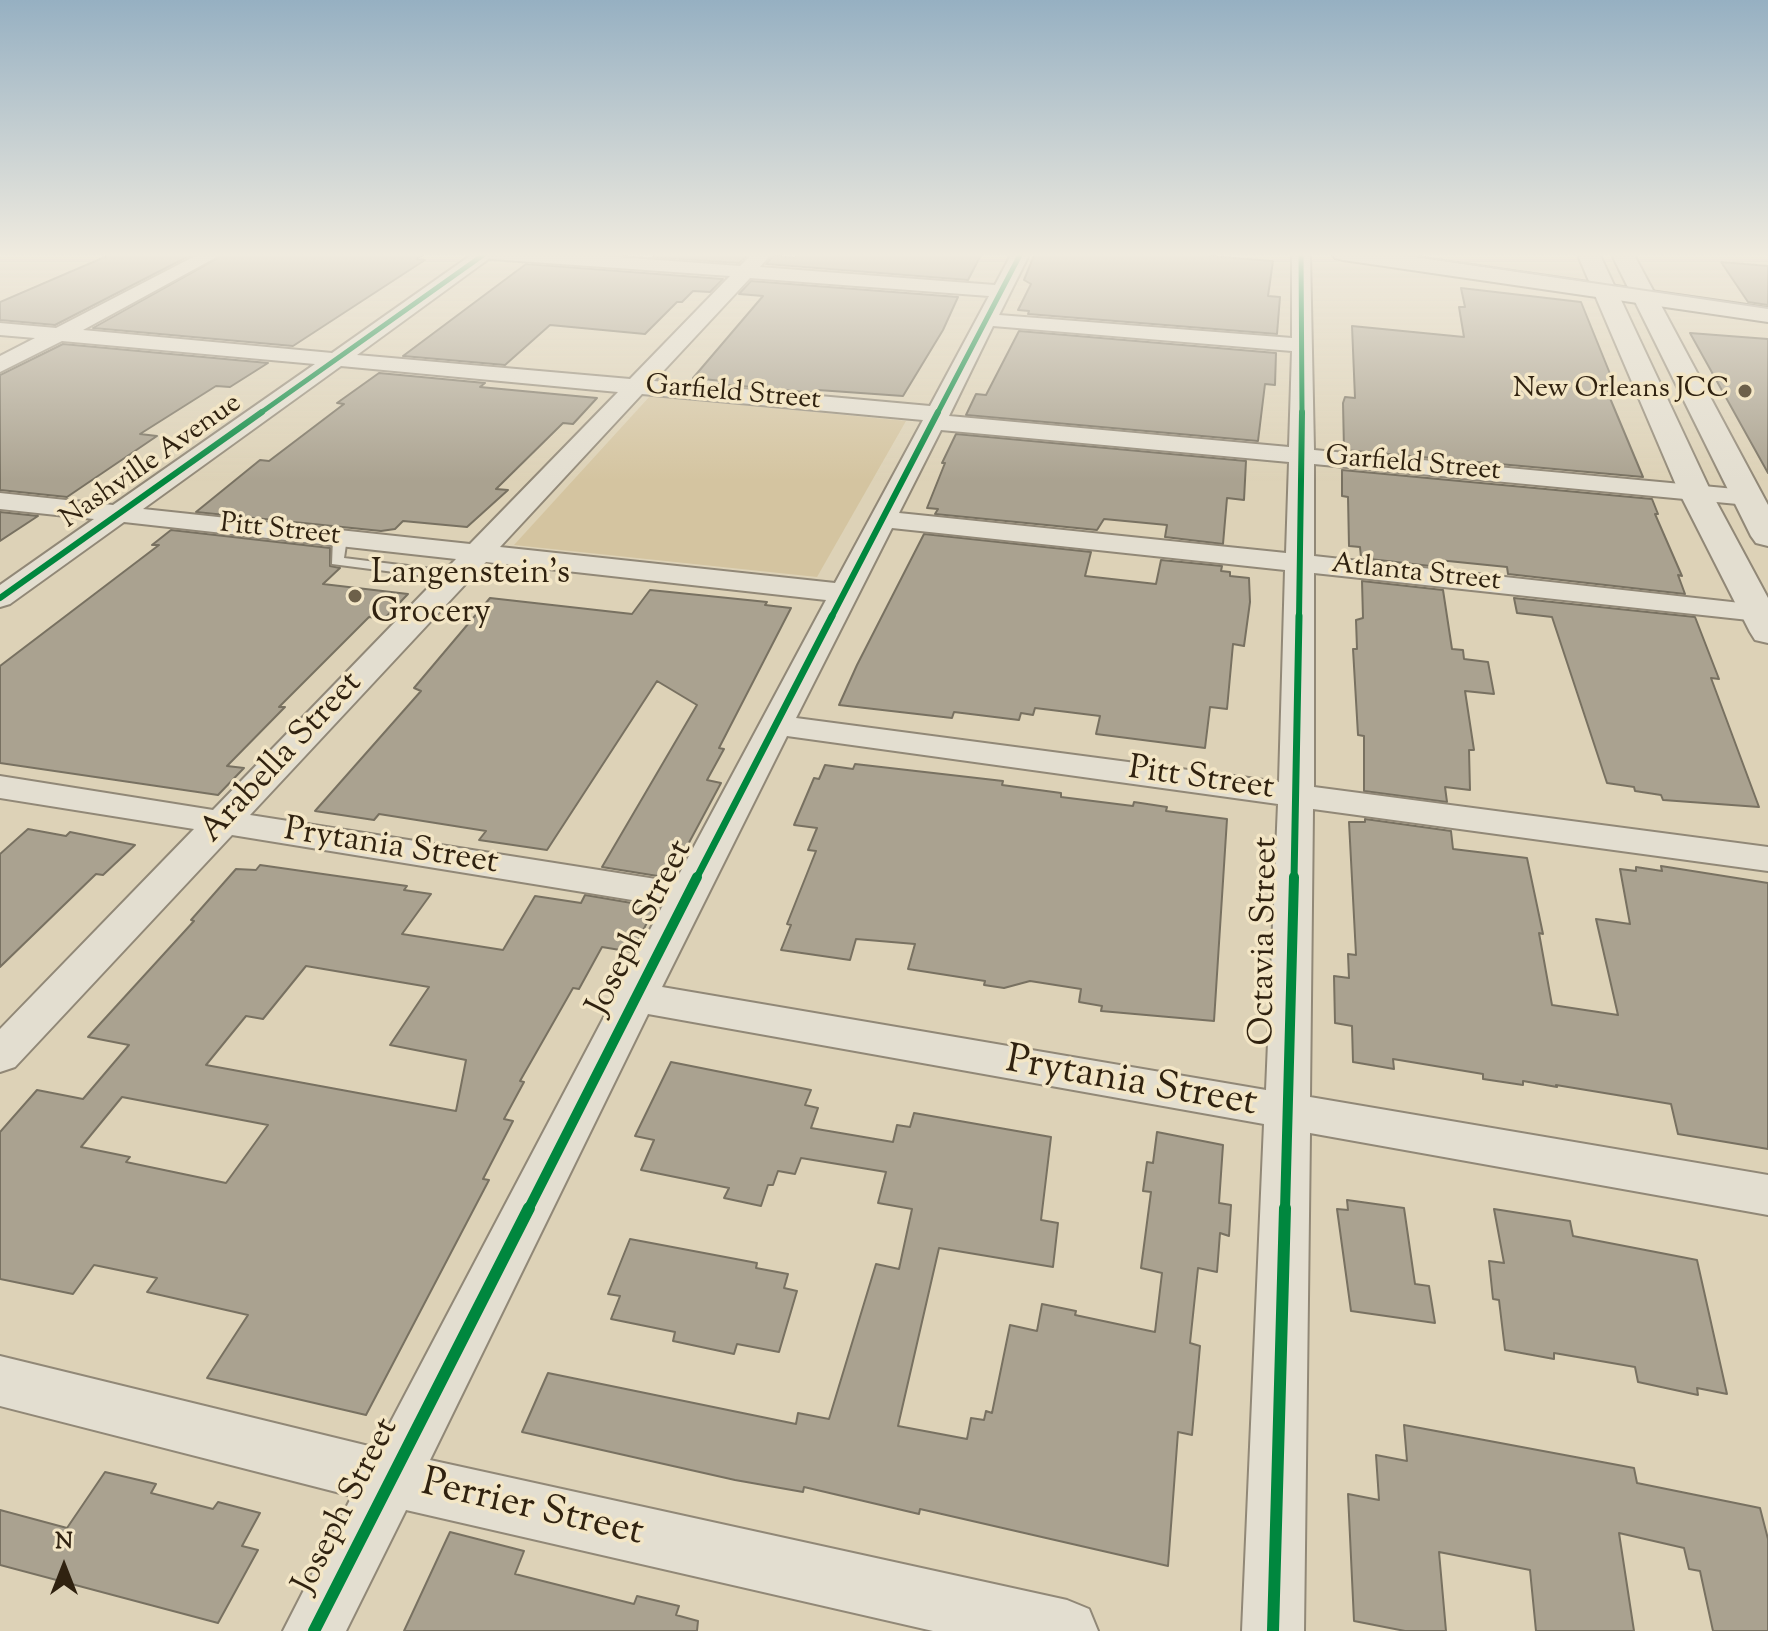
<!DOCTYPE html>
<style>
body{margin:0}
#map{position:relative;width:1768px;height:1631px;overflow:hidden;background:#ddd2b7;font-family:"Sorts Mill Goudy",serif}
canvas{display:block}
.north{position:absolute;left:24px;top:1527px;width:80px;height:80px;-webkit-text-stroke:6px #f3e6c6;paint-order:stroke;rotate:0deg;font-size:22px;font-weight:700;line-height:32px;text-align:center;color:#302210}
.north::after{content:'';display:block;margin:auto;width:28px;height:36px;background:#302210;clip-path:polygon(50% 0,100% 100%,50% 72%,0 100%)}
</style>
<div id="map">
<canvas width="1768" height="1631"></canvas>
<div class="north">N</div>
</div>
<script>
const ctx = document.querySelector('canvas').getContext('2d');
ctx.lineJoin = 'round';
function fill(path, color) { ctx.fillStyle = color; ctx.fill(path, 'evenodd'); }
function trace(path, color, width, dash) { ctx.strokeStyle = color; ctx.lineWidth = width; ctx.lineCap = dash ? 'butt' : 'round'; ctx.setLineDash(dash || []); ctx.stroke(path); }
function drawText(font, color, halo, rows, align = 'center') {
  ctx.font = font + ' "Sorts Mill Goudy",serif'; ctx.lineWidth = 7; ctx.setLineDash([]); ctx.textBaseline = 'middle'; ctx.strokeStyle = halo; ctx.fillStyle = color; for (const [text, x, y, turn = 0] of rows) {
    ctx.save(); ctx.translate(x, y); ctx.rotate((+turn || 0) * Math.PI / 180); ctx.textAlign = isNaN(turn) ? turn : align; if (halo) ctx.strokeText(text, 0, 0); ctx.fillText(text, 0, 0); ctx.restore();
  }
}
const green = new Path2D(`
 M650 396 906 421 817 577 514 545Z`);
const building = new Path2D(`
 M114 253H195L55 325 0 320V302Z
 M227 253H426L416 259 425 260 293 346 93 328Z
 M658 253H731L748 254 739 263 653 257Z
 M841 253H982L968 280 766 264 773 256 795 258 798 255H839Z
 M1035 253H1208L1207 256 1273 261 1268 296 1280 297 1277 334 1028 314 1029 311 1018 310 1031 284 1024 280Z
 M1721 262 1768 266V305L1748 302Z
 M526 264 723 279 710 292 693 291 682 302H677L645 334 550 325 505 365 403 356Z
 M751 281 958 297 943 330 903 396 818 390 817 393 719 384 722 381 693 378 763 296 739 294Z
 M1461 288 1581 302 1617 391H1607L1643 477 1344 450 1343 403 1345 397 1355 398 1352 326 1464 337 1459 307H1465Z
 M1019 331 1276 353 1275 385 1265 384 1258 441 966 415 976 394 986 395Z
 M1690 333 1768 339V473Z
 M63 344 268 363 230 387 216 386 140 434 157 436 67 497 0 490V375Z
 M379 373 485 383 480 387 597 398 573 424 563 423 496 489 508 490 467 527 403 521 395 529 381 531 196 512 260 460 269 461 344 404 337 403Z
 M956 434 1246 461 1244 500 1227 498 1223 544 1165 537 1167 525 1104 519 1097 530 935 514 938 509 927 508 945 463H942Z
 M1342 470 1652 499 1658 514H1655L1682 576 1678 575 1685 594 1508 574 1507 567 1438 560 1439 567 1361 558 1360 547 1349 546 1348 497 1342 496Z
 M0 512 38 516 0 541Z
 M171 530 330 548V566L340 568 323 584 408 594 384 619 369 617 279 707H285L227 766 244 768 218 795 0 763V666L159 545H152Z
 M924 534 1091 552 1085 576 1156 584 1161 560 1222 566 1221 571 1230 572V576L1249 578 1250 602 1244 646 1233 644 1227 709 1210 707 1205 748 1096 734 1100 716 1035 708 1033 715 1021 713 1019 720 954 712 952 718 839 705 857 665Z
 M1362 581 1443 590 1452 649 1463 650 1464 659 1488 662 1494 694 1465 691 1474 750H1469L1470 790 1445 787 1447 802 1364 791V736L1358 735 1353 649H1357L1356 620 1363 618Z
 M650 590 767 602 765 605 791 608 719 748 724 749 707 780 721 783 670 878 602 867 697 705 657 681 547 850 479 840 486 831 379 814 374 820 315 811 421 691 414 688 490 598 632 614Z
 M1514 598 1695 617 1719 679 1711 678 1759 807 1663 800 1661 795 1635 791 1634 787 1607 783 1552 617 1517 613Z
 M855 764 1003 781 1002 785 1061 793V797L1133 806 1134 802 1167 807 1166 811 1227 819 1214 1021 1101 1011 1102 1006 1079 1002 1081 989 1030 981 1004 988 984 985 985 981 908 969 915 944 856 939 850 960 781 950 791 925 787 924 816 851 808 850 817 828 794 825 814 778 819 779 825 765 853 769Z
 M1365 819 1451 831 1453 849 1527 858 1543 934 1539 933 1552 1005 1618 1015 1596 919 1630 924 1620 869 1636 871V867L1662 871 1661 866 1768 883V1149L1678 1134 1671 1104 1556 1085 1557 1087 1523 1081V1085L1483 1079V1074L1393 1059 1394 1069 1353 1062 1352 1026 1335 1023 1334 976 1349 978 1348 954 1356 955 1349 822H1365Z
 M28 829 66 836 70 832 135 845 103 875 96 874 0 967V854Z
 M260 865 407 886 404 890 431 894 402 934 503 950 535 896 581 903 585 895 655 907 632 952 602 947 579 989 573 988 520 1081 524 1082 504 1119 513 1121 483 1179 489 1180 366 1415 207 1378 248 1315 147 1292 157 1278 94 1265 73 1294 0 1279V1132L37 1090 83 1099 129 1045 88 1037 194 921 191 920 236 869 256 870ZM306 966 429 987 390 1045 466 1060 456 1111 206 1065 246 1016 263 1019ZM122 1097 268 1125 226 1183 126 1162 130 1157 81 1147Z
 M671 1062 811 1090 805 1105 818 1108 811 1128 893 1142 897 1125 910 1127 914 1113 1051 1137 1041 1220 1058 1223 1053 1267 939 1248 898 1426 967 1439 971 1418 984 1420 986 1411 992 1413 1010 1325 1037 1331 1042 1304 1076 1311 1075 1315 1155 1332 1162 1273 1141 1268 1151 1192 1143 1191 1147 1162 1153 1163 1157 1132 1223 1145 1219 1203 1231 1205 1229 1236 1220 1233 1217 1272 1198 1268 1190 1343 1200 1346 1192 1435 1178 1432 1168 1566 920 1509 919 1514 804 1487 803 1492 735 1480 522 1432 548 1373 796 1424 798 1413 829 1419 876 1264 899 1269 912 1209 878 1203 886 1172 801 1158 795 1174 778 1171 773 1185H768L761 1206 724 1198 729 1188 641 1170 654 1140 635 1136Z
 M1347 1200 1404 1208 1415 1284 1429 1286 1435 1323 1351 1311 1337 1209 1348 1210Z
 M1494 1209 1570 1221 1573 1236 1697 1260 1727 1394 1697 1388 1698 1395 1638 1382 1635 1367 1554 1353V1359L1505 1350 1499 1300 1493 1299 1489 1261 1504 1263Z
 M630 1239 757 1263 756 1268 788 1274 784 1288 797 1291 779 1352 737 1344 734 1354 673 1341 675 1332 611 1319 620 1296 608 1294Z
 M1404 1425 1634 1468 1637 1483 1760 1508 1768 1539V1631H1713L1700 1571 1689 1569 1684 1548 1619 1533 1634 1631H1536L1530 1570 1439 1552 1446 1631H1405L1354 1621 1348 1494 1379 1500 1376 1455 1407 1461Z
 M105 1472 156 1484 151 1493 213 1509 218 1502 260 1513 242 1546 258 1550 218 1623 0 1565V1510L67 1528Z
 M450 1532 524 1551 515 1574 634 1604 637 1596 679 1606 676 1615 698 1621 697 1631H404Z`);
const service = new Path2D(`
 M340 534 347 538 344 558 456 572 463 576 456 580 332 564 333 538Z`);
const minor = new Path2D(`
 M201 253H224L83 330 332 353 474 253H563L740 266 753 253H772L760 267 995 285 1012 253H1030L999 315 1292 338V253H1310L1314 450 1757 491 1761 497 1757 503 1748 505 1314 464V556L1768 606V618L1758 621 1314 573V787L1768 847V871L1313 809 1310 1097 1768 1175V1215L1310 1133 1304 1631H1242L1264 1124 648 1014 430 1460 1067 1600 1089 1609 1098 1631H933L406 1510 346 1631H283L352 1496 0 1406V1356L377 1448 663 905 232 835 15 1067 0 1072V1029L194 829 0 798V776L213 810 456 559 124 522 10 604 0 607V585L94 519 0 509V493L113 505 315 364 62 341 0 372V356L35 338 0 335V323L56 328ZM490 258 491 259 730 276 630 379 357 355ZM750 278 989 296 930 406 654 381ZM993 326 1292 351 1289 447 949 416ZM341 366 618 392 470 544 143 509ZM642 394 923 420 835 583 500 547ZM941 430 1289 462 1286 553 899 513ZM892 528 1285 570 1279 782 796 718ZM486 562 826 600 675 882 250 815ZM787 736 1278 804 1266 1090 662 987Z`);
const tertiary = new Path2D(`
 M1577 253H1599L1711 492 1768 598V643L1755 640 1750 632 1679 492Z
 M1611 253H1633L1768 505V546L1756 543 1751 536Z`);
const secondary = new Path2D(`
 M1332 253H1388L1768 308V322L1343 260 1335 258Z`);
const tram = new Path2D(`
 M1395 253 1768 308`);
const cyclewayFar4 = new Path2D(`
 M1301 253 1302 414
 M259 414 486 253
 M937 414 1021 253`);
const cyclewayFar3 = new Path2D(`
 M0 598 262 412
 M831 618 938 412
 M1299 618 1302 412`);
const cyclewayFar2 = new Path2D(`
 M696 879 832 616
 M1294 879 1299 616`);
const cyclewayFar1 = new Path2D(`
 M528 1210 697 877
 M1285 1210 1294 877`);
const cycleway = new Path2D(`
 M314 1631 529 1208
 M1273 1631 1285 1208`);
const markers = [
 [1745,391,8,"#6d604a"],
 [355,596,8,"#6d604a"]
];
const farPoinames = [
 ["New Orleans JCC",1729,391]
];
const farStreetnames = [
 ["Garfield Street",733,395,5],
 ["Nashville Avenue",152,463,-35],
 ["Garfield Street",1413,466,5],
 ["Pitt Street",280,532,6],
 ["Atlanta Street",1416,575,6]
];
const poiNames = [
 ["Langenstein's",371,576],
 ["Grocery",371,615]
];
const streetNames = [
 ["Arabella Street",283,759,-47],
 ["Pitt Street",1201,781,8],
 ["Prytania Street",391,849,9],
 ["Joseph Street",642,929,-63],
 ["Octavia Street",1267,941,-89],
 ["Joseph Street",348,1507,-63]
];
const nearStreetnames = [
 ["Prytania Street",1131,1085,10],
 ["Perrier Street",532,1511,13]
];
fill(green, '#d4c4a0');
fill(building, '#aaa290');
trace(building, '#787161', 2);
trace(service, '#918877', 4);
trace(minor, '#918877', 4);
trace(tertiary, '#918877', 4);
trace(secondary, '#787161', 4);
fill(service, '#e3ded0');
fill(minor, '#e3ded0');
fill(tertiary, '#e3ded0');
fill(secondary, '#e3ded0');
trace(tram, '#a29c91', 2);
trace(cyclewayFar4, '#00873e', 5);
trace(cyclewayFar3, '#00873e', 6);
trace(cyclewayFar2, '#00873e', 7);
trace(cyclewayFar1, '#00873e', 10);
trace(cycleway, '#00873e', 12);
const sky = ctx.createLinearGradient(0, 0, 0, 481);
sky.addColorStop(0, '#96b0c2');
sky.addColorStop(0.53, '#f0ebdf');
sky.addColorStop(1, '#f0ebdf00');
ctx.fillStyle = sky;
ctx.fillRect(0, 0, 1768, 481);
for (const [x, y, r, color] of markers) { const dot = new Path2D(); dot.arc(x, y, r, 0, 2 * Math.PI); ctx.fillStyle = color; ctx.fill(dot); trace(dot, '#f3e6c6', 3); }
drawText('28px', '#302210', '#f3e6c6', farPoinames, 'right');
drawText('28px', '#302210', '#f3e6c6', farStreetnames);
drawText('34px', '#302210', '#f3e6c6', poiNames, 'left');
drawText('34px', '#302210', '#f3e6c6', streetNames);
drawText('40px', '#302210', '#f3e6c6', nearStreetnames);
</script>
